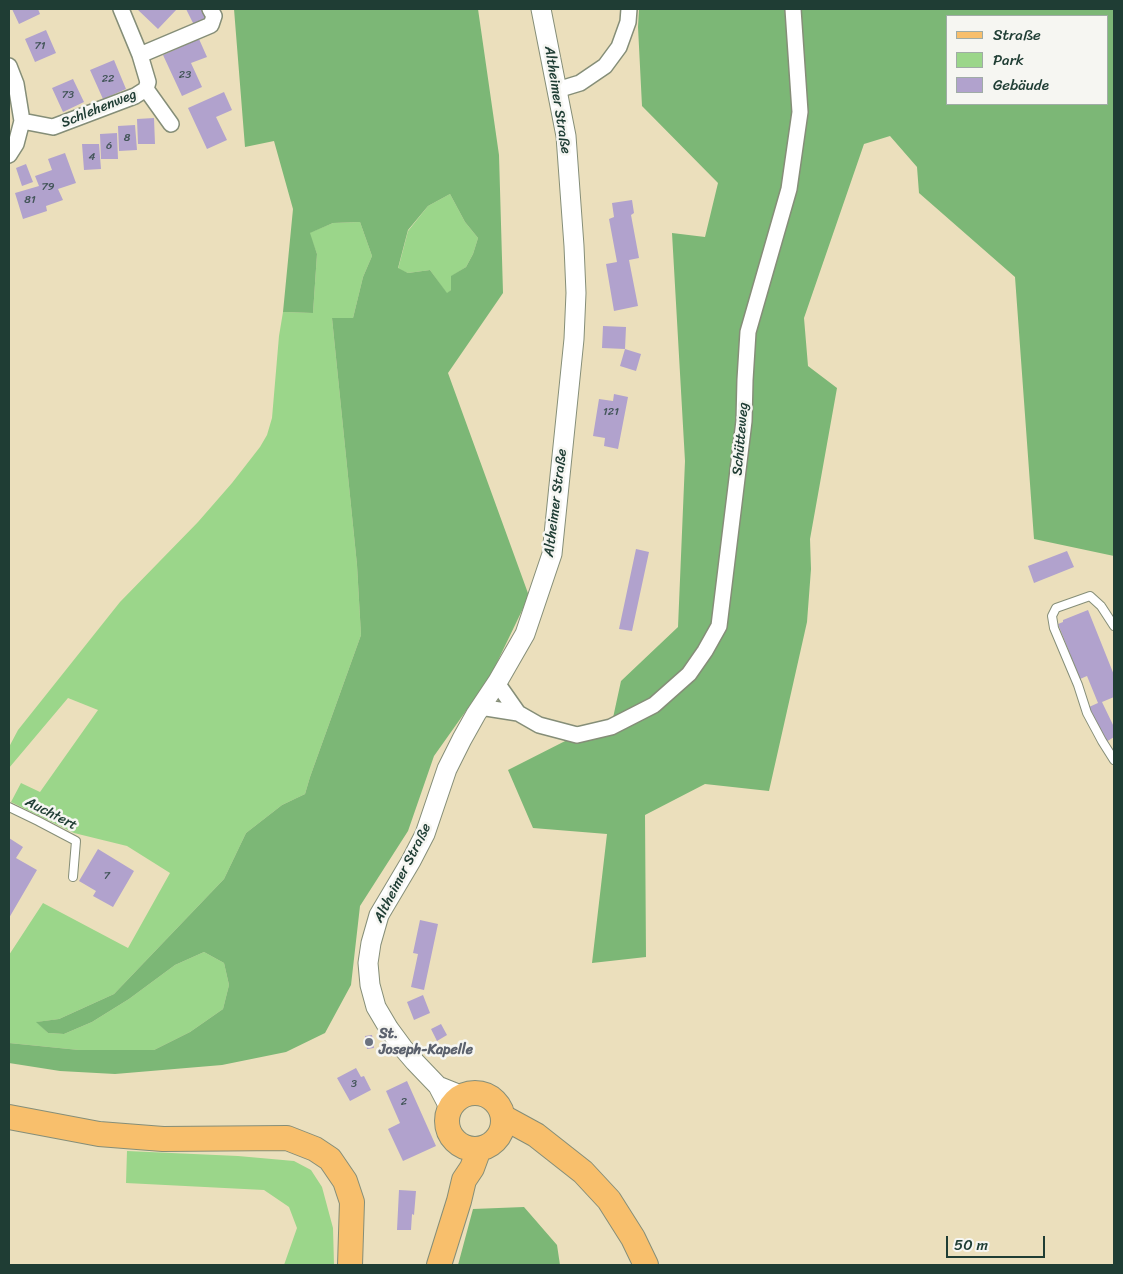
<!DOCTYPE html>
<meta charset="utf-8">
<style>
body{margin:0}
#map{position:relative;width:1123px;height:1274px;overflow:hidden;background:#ebdfbc;font-family:Sriracha,sans-serif}
canvas{display:block}
.frame{position:absolute;inset:0;border:10px solid #1f3d34;pointer-events:none}
.legend{position:absolute;left:946px;top:15px;width:162px;height:90px;box-sizing:border-box;background:#f6f6f2;border:1px solid #a0aca6;margin:0;padding:6px 9px;list-style:none;font-size:15px;color:#1f3d34}
.legend li{display:flex;align-items:center;gap:10px;height:25px}
.legend b{width:25px;border:1px solid #a0aca6}
.scale{position:absolute;left:946px;top:1236px;width:99px;height:22px;box-sizing:border-box;border:2px solid #1f3d34;border-top:0;padding-left:6px;font-size:15px;line-height:18px;white-space:nowrap;color:#1f3d34;-webkit-text-stroke:4px #f6f6f2;paint-order:stroke}
</style>
<div id="map">
<canvas width="1123" height="1274"></canvas>
<div class="frame"></div>
<ul class="legend">
<li><b style="height:6px;background:#f8bf6c"></b>Straße</li>
<li><b style="height:14px;background:#9bd68a"></b>Park</li>
<li><b style="height:14px;background:#b1a2cd"></b>Gebäude</li>
</ul>
<div class="scale">50 m</div>
</div>
<script>
const ctx = document.querySelector('canvas').getContext('2d');
ctx.lineJoin = 'round';
function fill(path, color) { ctx.fillStyle = color; ctx.fill(path, 'evenodd'); }
function trace(path, color, width, dash) { ctx.strokeStyle = color; ctx.lineWidth = width; ctx.lineCap = dash ? 'butt' : 'round'; ctx.setLineDash(dash || []); ctx.stroke(path); }
function drawText(font, color, halo, rows, align = 'center') {
  ctx.font = font + ' Sriracha,sans-serif'; ctx.lineWidth = 5; ctx.setLineDash([]); ctx.textBaseline = 'middle'; ctx.strokeStyle = halo; ctx.fillStyle = color; for (const [text, x, y, turn = 0] of rows) {
    ctx.save(); ctx.translate(x, y); ctx.rotate((+turn || 0) * Math.PI / 180); ctx.textAlign = isNaN(turn) ? turn : align; if (halo) ctx.strokeText(text, 0, 0); ctx.fillText(text, 0, 0); ctx.restore();
  }
}
const green = new Path2D(`
 M450 194 465 222 478 238 473 254 466 267 452 276 451 290 447 294 430 270 408 273 398 269 408 231 428 206Z
 M360 222 372 256 363 277 353 318H332L357 565 361 635 310 777 305 794 282 805 246 833 224 879 114 994 59 1019 37 1022 48 1033 64 1034 92 1022 129 999 175 965 204 952 224 963 229 985 223 1009 190 1032 154 1050H79L9 1043V955L43 903 128 948 170 873 127 846 74 833 11 802 21 783 40 792 98 710 68 698 9 768V747L18 730 120 602 198 522 232 483 260 447 267 435 272 418 279 336 283 312 313 313 317 254 309 233 333 223Z
 M127 1151 238 1156 294 1161 311 1170 322 1187 333 1228 334 1265H284L297 1228 289 1207 264 1190 126 1183Z`);
const forest = new Path2D(`
 M234 9H478L499 155 503 293 448 373 529 596 490 677 434 756 408 831 360 906 351 985 325 1033 286 1052 222 1065 115 1074 60 1071 9 1063V1043L79 1050H154L190 1032 223 1009 229 985 224 963 204 952 175 965 129 999 92 1022 64 1034 48 1033 36 1022 59 1019 114 994 224 879 246 833 282 805 305 794 310 777 361 635 357 565 332 318H353L363 277 372 256 360 222 333 223 310 233 317 254 313 313 283 312 293 209 274 141 245 147ZM450 194 465 222 478 238 473 254 466 267 451 276V290L447 293 430 270 408 273 398 268 408 230 428 206Z
 M639 9H1114V556L1034 539 1015 277 919 193 917 167 890 136 864 144 804 318 808 366 837 388 810 539 811 569 807 622 769 791 705 784 645 815 646 957 592 963 607 834 533 828 508 770 577 735 611 727 621 681 678 627 685 461 672 233 705 237 718 183 642 106 638 27ZM947 16H1107V104H947Z
 M524 1207 557 1245 560 1265H458L473 1209Z`);
const building = new Path2D(`
 M12 9H38L40 14 19 24Z
 M137 9H177L158 29Z
 M186 9H205L209 18 194 25Z
 M46 30 56 53 35 62 25 39Z
 M199 39 207 57 191 63 202 87 182 96 163 55Z
 M114 60 126 89 103 99 90 70Z
 M73 79 84 102 63 112 52 88Z
 M224 92 232 110 216 117 227 140 207 149 188 108Z
 M154 118 155 144H138L137 119Z
 M135 125 137 150 119 151 118 126Z
 M117 133 118 159H101L100 134Z
 M82 144H99L101 169 84 170Z
 M65 153 76 183 58 189 63 200 46 206 47 211 23 219 15 193 39 186 35 176 52 170 48 159Z
 M26 164 33 182 22 186 16 168Z
 M632 200 634 213 631 215 639 258 629 260 638 306 614 311 606 264 617 262 609 219 614 217 612 203Z
 M603 326 626 327 625 349 641 354 636 371 620 366 625 349 602 348Z
 M614 394 628 397 618 449 604 446 605 438 593 436 599 399 613 401Z
 M636 549 649 552 632 631 619 629Z
 M1067 551 1074 567 1034 583 1028 566Z
 M1088 610 1114 675V697L1102 702 1114 727V737L1106 742 1089 707 1098 703 1087 676 1080 679 1058 624 1063 622V620Z
 M9 838 23 847 16 858 37 870 9 918Z
 M98 849 134 871 113 907 93 896 96 891 79 881Z
 M420 920 438 924 424 990 411 987 418 954 413 953Z
 M423 995 430 1013 414 1020 407 1002Z
 M441 1024 447 1035 437 1041 431 1029Z
 M372 1035 374 1048 367 1049 365 1036Z
 M356 1068 361 1077 364 1076 371 1090 350 1101 337 1078Z
 M407 1081 436 1146 403 1161 388 1129 400 1123 386 1091Z
 M399 1190 416 1191 414 1215 412 1214 411 1230H397Z`);
const service = new Path2D(`
 M1114 626 1101 606 1090 596 1056 608 1052 616 1054 628 1078 685 1087 713 1102 741 1114 760
 M9 807 38 821 76 841 73 877`);
const minor = new Path2D(`
 M121 9 140 55 148 82 146 89 171 124
 M140 55 211 25 214 16 210 9
 M9 66 16 84 22 121 16 144 9 155
 M557 90 580 83 605 66 619 47 628 22 629 9
 M22 121 53 127 135 96 146 89
 M497 683 518 713
 M480 707 518 713 539 725 577 735 611 727 654 705 689 674 705 651 719 626 744 421 745 380 748 332 789 189 800 112 793 9`);
const tertiary = new Path2D(`
 M438 1086 463 1096
 M450 1109 438 1086 415 1062 403 1048 389 1029 376 1007 370 985 368 963 371 943 379 915 411 861 425 834 447 769 462 739 476 714 498 681 525 634 552 554 574 339 576 293 574 246 566 136 541 9`);
const primary = new Path2D(`
 M447 1121a28 28 0 1 1 56 0a28 28 0 1 1-56 0Z
 M9 1117 99 1134 163 1139 287 1138 315 1149 330 1159 345 1181 352 1202 350 1265
 M503 1117 536 1135 583 1172 609 1200 633 1238 646 1265
 M439 1265 459 1201 464 1180 472 1168 479 1149`);
const markers = [
 [369,1042,5,"#6b7280"]
];
const numberNames = [
 ["71",40,46],
 ["23",185,75],
 ["22",108,79],
 ["73",68,95],
 ["8",127,138],
 ["6",109,146],
 ["4",92,157],
 ["79",48,187],
 ["81",30,200],
 ["121",611,412],
 ["7",107,876],
 ["3",354,1084],
 ["2",404,1102]
];
const streetNames = [
 ["Altheimer Straße",557,100,81],
 ["Schlehenweg",99,109,-22],
 ["Schütteweg",741,439,-85],
 ["Altheimer Straße",556,503,-83],
 ["Auchtert",51,814,27],
 ["Altheimer Straße",403,873,-63]
];
const worshipNames = [
 ["St.",379,1034],
 ["Joseph-Kapelle",379,1050]
];
fill(green, '#9bd68a');
fill(forest, '#7cb776');
fill(building, '#b1a2cd');
trace(service, '#858e78', 10);
trace(minor, '#858e78', 18);
trace(tertiary, '#858e78', 21);
trace(primary, '#858e78', 26);
trace(service, '#fff', 8);
trace(minor, '#fff', 15);
trace(tertiary, '#fff', 19);
trace(primary, '#f8bf6c', 24);
for (const [x, y, r, color] of markers) { const dot = new Path2D(); dot.arc(x, y, r, 0, 2 * Math.PI); ctx.fillStyle = color; ctx.fill(dot); trace(dot, '#f6f6f2', 2); }
drawText('11px', '#44565a', null, numberNames);
drawText('14px', '#1f3d34', '#f6f6f2', streetNames);
drawText('bold 14px', '#5b616d', '#f6f6f2', worshipNames, 'left');
</script>
